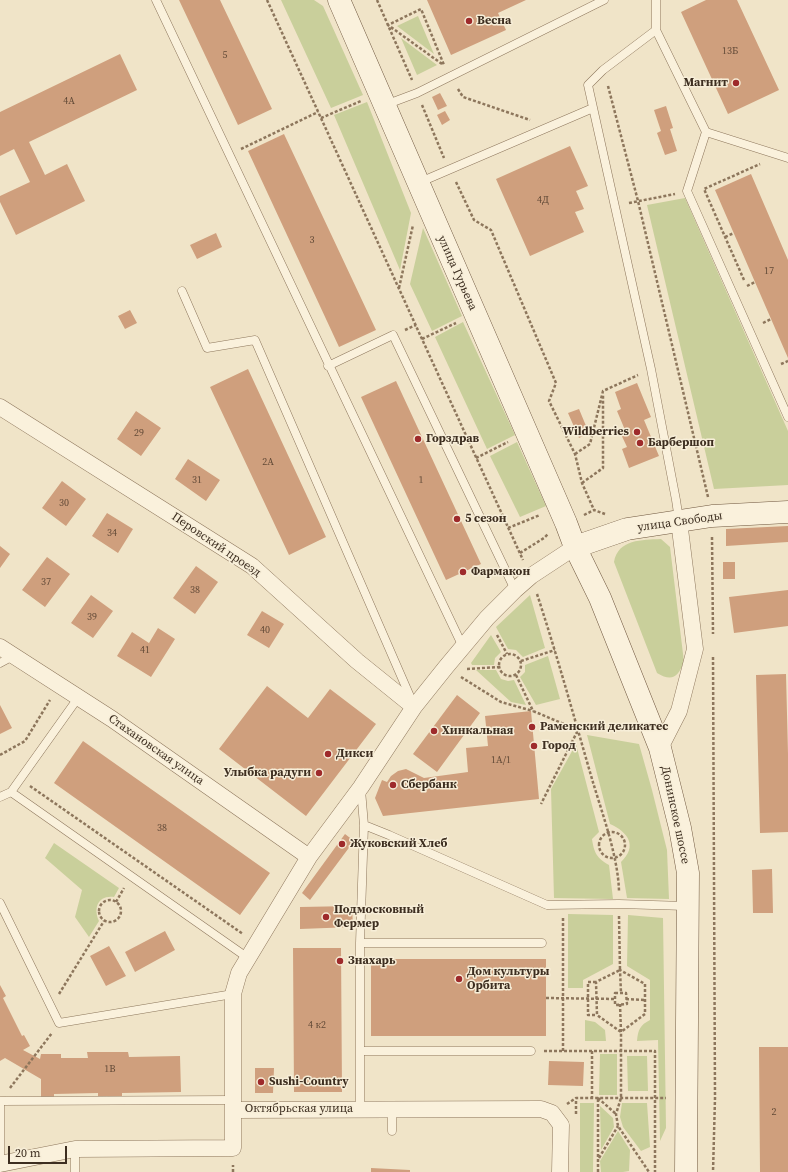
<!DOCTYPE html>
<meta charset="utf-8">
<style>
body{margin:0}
#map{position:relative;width:788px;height:1172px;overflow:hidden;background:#f0e4c8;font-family:"Source Serif 4",serif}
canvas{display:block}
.scale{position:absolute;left:8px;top:1146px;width:59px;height:18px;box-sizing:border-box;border:2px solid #3d2e20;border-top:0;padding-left:5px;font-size:12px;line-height:14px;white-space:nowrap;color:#3d2e20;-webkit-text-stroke:3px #f7eed8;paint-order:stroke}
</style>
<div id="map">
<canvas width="788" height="1172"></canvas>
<div class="scale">20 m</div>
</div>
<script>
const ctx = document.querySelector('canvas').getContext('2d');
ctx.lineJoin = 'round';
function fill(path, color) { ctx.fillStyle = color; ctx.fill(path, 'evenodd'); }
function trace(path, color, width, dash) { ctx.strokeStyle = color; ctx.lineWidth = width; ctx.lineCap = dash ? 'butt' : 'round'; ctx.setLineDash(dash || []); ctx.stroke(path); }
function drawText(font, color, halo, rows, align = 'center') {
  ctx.font = font + ' "Source Serif 4",serif'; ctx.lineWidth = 3; ctx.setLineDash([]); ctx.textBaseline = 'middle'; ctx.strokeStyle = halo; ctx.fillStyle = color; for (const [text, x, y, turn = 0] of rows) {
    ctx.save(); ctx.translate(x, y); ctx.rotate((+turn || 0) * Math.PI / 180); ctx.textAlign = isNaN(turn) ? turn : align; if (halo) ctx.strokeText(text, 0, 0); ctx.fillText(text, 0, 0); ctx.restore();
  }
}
const green = new Path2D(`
 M281 0H314L323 6 363 95 331 108Z
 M418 16 434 54 397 26Z
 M401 38 437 65 417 75Z
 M367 102 411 213 400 270 334 115Z
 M685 198 788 431V485L714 489 647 205Z
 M423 228 462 316 432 331 410 284Z
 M463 322 515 435 487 449 435 337Z
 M517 442 546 506 520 517 490 456Z
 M661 539 670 547 684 662C678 677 672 682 657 673L614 562C618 539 642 540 661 539Z
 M530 595 545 648 523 657 516 650 508 649 496 627Z
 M491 635 501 652 495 658 494 665H472L471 663Z
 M548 656 560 699 536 705 520 677 525 672V665Z
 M476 670H496L501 679 508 681 514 680 526 705 511 702Z
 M587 735 639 744 652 790 667 850 669 899 627 898 621 862C638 846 628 832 610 824Z
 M576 744 599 832 592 839C594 853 597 858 609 865L613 899 554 898 551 789Z
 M54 843 119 888 114 897C98 895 93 908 99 921L89 937 75 917 82 890 45 858Z
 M568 914 613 915V964L583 980V988H568Z
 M628 915 663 918 666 1128 660 1141 658 1040 637 1041C638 1030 640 1025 650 1020V980L627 966Z
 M585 1020 595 1022 605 1030 606 1041H585Z
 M600 1054H617V1095H599Z
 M627 1056H647L648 1091H628Z
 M580 1103H594L593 1172H580Z
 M622 1103H647L650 1147 641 1151 623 1127 620 1117Z
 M600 1106 613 1118 614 1127 601 1150Z
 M618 1131 630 1150 629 1171 623 1172H601L600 1161Z`);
const building = new Path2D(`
 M179 0H220L272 109 238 125Z
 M427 0H526L498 13 506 30 451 55Z
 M706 0H737L779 90 728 114 681 12Z
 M120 54 137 90 29 142 45 175 67 164 85 201 16 235 0 202V196L30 182 14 149 0 156V112Z
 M440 93 447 106 438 110 432 97Z
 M666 106 673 128 670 129 677 151 665 155 657 133 661 131 654 110Z
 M445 111 450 120 442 125 437 115Z
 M284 134 376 330 339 347 248 151Z
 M570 146 588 186 576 191 584 209 575 212 584 232 530 256 496 179Z
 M751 174 788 260V358L715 190Z
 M216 233 222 247 197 259 190 245Z
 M130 310 137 323 125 329 118 316Z
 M248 369 326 537 289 555 210 387Z
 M396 381 481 564 446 580 361 397Z
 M637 383 651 417 644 420 659 456 629 468 622 449 627 447 619 430H625L617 411 621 409 615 392Z
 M579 409 589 433 579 438 568 413Z
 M136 411 161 428 141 456 117 439Z
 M188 459 220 480 206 501 175 479Z
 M62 481 86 499 66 526 42 508Z
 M107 513 133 529 118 553 92 536Z
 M788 526V542L726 546V529Z
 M0 546 10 554 0 568Z
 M47 557 70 574 45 607 22 590Z
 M723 562H735V579H723Z
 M196 566 218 582 195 614 173 598Z
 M788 590V626L734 633 729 597Z
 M91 595 113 611 93 638 71 623Z
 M262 611 284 624 269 648 247 635Z
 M158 628 175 639 151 677 117 656 132 632 149 643Z
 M786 674 788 754V832L760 833 756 675Z
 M267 686 308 718 330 689 376 724 306 816 219 749Z
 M457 695 480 713 437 772 413 754Z
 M0 705 12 728 0 734Z
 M531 711 539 799 383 816 375 798 382 780 387 782 391 776 398 771 406 769 424 778 468 772 466 748 488 746 485 716Z
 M83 741 270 873 240 915 54 783Z
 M345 834 354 841 310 900 302 893Z
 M772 869 773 913H753L752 870Z
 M352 906 353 927 300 929V907Z
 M165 931 175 950 135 972 125 952Z
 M109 946 126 976 106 986 90 956Z
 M293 948H341L342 1092H294Z
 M371 959H546V1036H371Z
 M0 985 6 996 3 998 22 1036 24 1035 30 1046 23 1050 40 1059 41 1054H61V1058H88L87 1052H128L129 1057 180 1056 181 1092 122 1093V1096L98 1097V1093L54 1094V1097L41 1098V1079L5 1058 0 1061Z
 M759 1047H788V1172H760Z
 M549 1061 584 1062 583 1086 548 1085Z
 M255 1068H274L273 1093H255Z
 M371 1168 410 1170V1172H371Z`);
const path = new Path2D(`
 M267 0 523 560
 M377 0 412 80
 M442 64 388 25 421 9 444 65
 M608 86 638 201 708 497
 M458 89 463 97 530 120
 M422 105 444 158
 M321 118 361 101
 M241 149 318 112
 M456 182 474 220 491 230 556 383 549 401 575 454 582 483 594 510
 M629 203 675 194
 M725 237 734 233
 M744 280 704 189 760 164
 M747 286 755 282
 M399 288 413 225
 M763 323 771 319
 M405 330 416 325
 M422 339 456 323
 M781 364 788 361
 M575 454 590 444 603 391 638 375
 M476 458 508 442
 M582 483 603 468V395
 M584 515 594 510 605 514
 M508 528 540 515
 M712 537 713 634
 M520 553 544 538 548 534
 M537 594C557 655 574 717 592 779 602 813 618 856 619 891
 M497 635 507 654
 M499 665a11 11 0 1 1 22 0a11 11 0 1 1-22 0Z
 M713 657 715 1098 713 1172
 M521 661 555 650
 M467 669 499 667
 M516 675 533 711 578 730 541 804
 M461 677 501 702 533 711
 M0 755 25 741 50 700
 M30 786 243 934
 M599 845a13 13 0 1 1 26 0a13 13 0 1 1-26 0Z
 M99 911a11 11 0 1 1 22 0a11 11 0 1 1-22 0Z
 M116 902 124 888
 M619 916 620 970 596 982 597 1015 621 1032V1098L616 1114 618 1126 649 1172
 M596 982H588V1015H597
 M615 993H626L627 1004 615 1005Z
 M59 994 104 921
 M546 998 615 999
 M626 999 645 1000
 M620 1004 621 1032 645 1014V984L620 970 621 993
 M544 1051H655V1172
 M563 1051V917
 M592 1051V1098
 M10 1088 52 1033
 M598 1098 616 1114
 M567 1104 576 1098H666
 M576 1114V1099
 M599 1158 618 1126
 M233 1172V1165
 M598 1172V1098`);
const lane = new Path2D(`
 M156 0 463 647
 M656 0V30L706 132 788 158
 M656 30 603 70 588 85 651 369 676 500 679 520
 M385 105 417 93 604 0
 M706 132 687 191 788 417
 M418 183 593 108
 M182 291 207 348 255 340 412 701
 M328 366 393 335 515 590
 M0 663 13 656
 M11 792 248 958
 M0 797 11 792 78 698
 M364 825 389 835 547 905 619 904 686 906
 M0 903 59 1023 233 994
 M360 943H542
 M360 1051H531
 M360 1109V943L364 825 361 790
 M392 1109V1131
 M0 1164V1101L233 1100
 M75 1172V1149`);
const street = new Path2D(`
 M0 407 252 566 357 661 414 707
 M0 647 112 719 309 857
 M660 748 679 711 695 649 679 521
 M233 1110 541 1109 552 1113 561 1125 560 1172
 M0 1164 75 1149 233 1148V994L239 973 309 857 361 787 414 707 446 667 487 618 515 590 531 576 575 547`);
const secondary = new Path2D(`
 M339 0 566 523 575 547 600 598 660 748 680 828 688 873 686 1172
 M575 547 627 529 712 516 788 512`);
const markers = [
 [469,21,4,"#9e2a2b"],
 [736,83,4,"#9e2a2b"],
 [637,432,4,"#9e2a2b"],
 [418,439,4,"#9e2a2b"],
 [640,443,4,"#9e2a2b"],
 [457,519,4,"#9e2a2b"],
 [463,572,4,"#9e2a2b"],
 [532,727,4,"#9e2a2b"],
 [434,731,4,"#9e2a2b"],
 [534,746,4,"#9e2a2b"],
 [328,754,4,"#9e2a2b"],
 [319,773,4,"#9e2a2b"],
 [393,785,4,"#9e2a2b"],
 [342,844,4,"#9e2a2b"],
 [326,917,4,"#9e2a2b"],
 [340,961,4,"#9e2a2b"],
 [459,979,4,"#9e2a2b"],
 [261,1082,4,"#9e2a2b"]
];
const numberNames = [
 ["13Б",730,51],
 ["5",225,55],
 ["4А",69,101],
 ["4Д",543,200],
 ["3",312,240],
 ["17",769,271],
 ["29",139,433],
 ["2А",268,462],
 ["31",197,480],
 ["1",421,480],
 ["30",64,503],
 ["34",112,533],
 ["37",46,582],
 ["38",195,590],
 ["39",92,617],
 ["40",265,630],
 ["41",145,650],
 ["1А/1",501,760],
 ["38",162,828],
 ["4 к2",317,1025],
 ["1В",110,1069],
 ["2",774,1112]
];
const poiNames = [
 ["Весна",477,21],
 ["Магнит",728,83,"right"],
 ["Wildberries",629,432,"right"],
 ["Горздрав",426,439],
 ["Барбершоп",648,443],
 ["5 сезон",465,519],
 ["Фармакон",471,572],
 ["Раменский деликатес",540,727],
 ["Хинкальная",442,731],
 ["Город",542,746],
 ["Дикси",336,754],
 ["Улыбка радуги",311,773,"right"],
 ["Сбербанк",401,785],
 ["Жуковский Хлеб",350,844],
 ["Подмосковный",334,910],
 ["Фермер",334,924],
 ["Знахарь",348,961],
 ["Дом культуры",467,972],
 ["Орбита",467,986],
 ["Sushi-Country",269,1082]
];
const streetNames = [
 ["улица Гурьева",457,273,66],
 ["улица Свободы",680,522,-8],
 ["Перовский проезд",216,545,34],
 ["Стахановская улица",156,750,35],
 ["Донинское шоссе",675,815,78],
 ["Октябрьская улица",299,1109]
];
fill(green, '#c9cf9b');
fill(building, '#cf9f7d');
trace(lane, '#8d765c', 9);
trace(street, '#8d765c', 17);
trace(secondary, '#6f573f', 23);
trace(path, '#8d765c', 2.5, [3, 2]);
trace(lane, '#faf1dc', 8);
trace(street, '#faf1dc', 16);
trace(secondary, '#faf1dc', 22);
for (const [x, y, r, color] of markers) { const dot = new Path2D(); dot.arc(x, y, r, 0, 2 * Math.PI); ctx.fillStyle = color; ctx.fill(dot); trace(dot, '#f7eed8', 1.5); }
drawText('10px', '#624a37', null, numberNames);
drawText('bold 12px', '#3d2e20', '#f7eed8', poiNames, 'left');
drawText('12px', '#3d2e20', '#f7eed8', streetNames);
</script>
